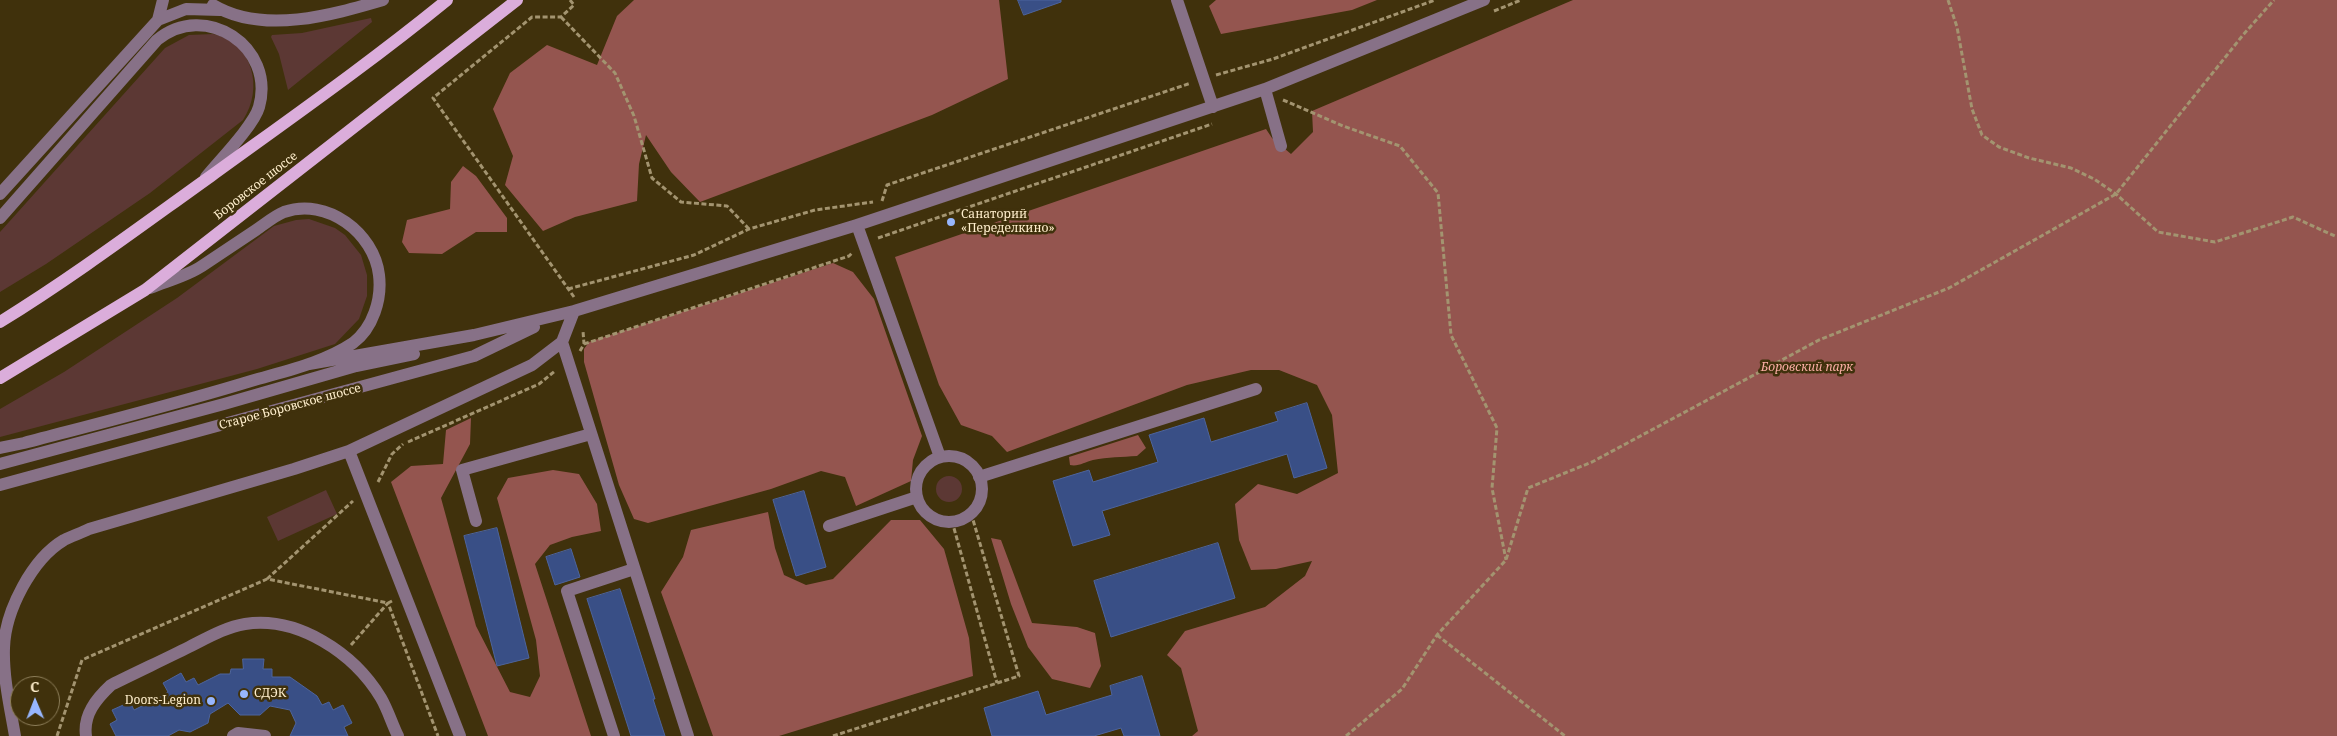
<!DOCTYPE html>
<meta charset="utf-8">
<style>
body{margin:0}
#map{position:relative;width:2337px;height:736px;overflow:hidden;background:#40310c;font-family:"Noto Serif",serif}
canvas{display:block}
.north{position:absolute;left:10px;top:676px;width:50px;height:50px;box-sizing:border-box;background:#40310c;border:1px solid #8c7d59;border-radius:50%;rotate:359deg;font-size:14px;font-weight:700;line-height:20px;text-align:center;color:#ffefcd}
.north::after{content:'';display:block;margin:auto;width:18px;height:22px;background:#97b6fd;clip-path:polygon(50% 0,100% 100%,50% 72%,0 100%)}
</style>
<div id="map">
<canvas width="2337" height="736"></canvas>
<div class="north">С</div>
</div>
<script>
const ctx = document.querySelector('canvas').getContext('2d');
ctx.lineJoin = 'round';
function fill(path, color) { ctx.fillStyle = color; ctx.fill(path, 'evenodd'); }
function trace(path, color, width, dash) { ctx.strokeStyle = color; ctx.lineWidth = width; ctx.lineCap = dash ? 'butt' : 'round'; ctx.setLineDash(dash || []); ctx.stroke(path); }
function drawText(font, color, halo, rows, align = 'center') {
  ctx.font = font + ' "Noto Serif",serif'; ctx.lineWidth = 5; ctx.setLineDash([]); ctx.textBaseline = 'middle'; ctx.strokeStyle = halo; ctx.fillStyle = color; for (const [text, x, y, turn = 0] of rows) {
    ctx.save(); ctx.translate(x, y); ctx.rotate((+turn || 0) * Math.PI / 180); ctx.textAlign = isNaN(turn) ? turn : align; if (halo) ctx.strokeText(text, 0, 0); ctx.fillText(text, 0, 0); ctx.restore();
  }
}
const green = new Path2D(`
 M371 18 372 22 288 90 279 54 271 37 272 35 302 33Z
 M213 34C253 43 264 88 243 120L150 193 46 264 0 292V232L165 48 189 35Z
 M309 219 335 228 345 235 361 255 367 275V296L359 319 335 344 257 369 0 437V409L64 372 177 298 274 226 296 220Z
 M936 489a13 13 0 1 1 26 0a13 13 0 1 1-26 0Z
 M326 490 337 514 278 541 267 517Z`);
const forest = new Path2D(`
 M634 0H999L1008 79 932 115 700 202 671 172 646 135 639 164 637 201 575 217 543 231 505 185 513 156 493 109 510 73 547 45 597 65 617 16Z
 M1216 0H1377L1352 10 1221 34 1209 6Z
 M1573 0H2337V736H1192L1198 731 1181 668 1167 655 1185 631 1265 607 1305 576 1312 561 1276 569 1251 570 1239 540 1235 504 1258 484 1297 494 1338 473 1332 415 1317 385 1279 370H1251L1187 385 1007 452 992 436 961 425 939 385 895 257 1266 129 1272 138 1291 154 1313 132 1312 111Z
 M463 166 476 176 507 218V232H476L442 254 409 253 402 242 407 220 450 209 451 182Z
 M833 263 853 272 874 299 922 436 913 460 911 481 856 506 845 477 821 471 771 489 648 523 634 519 619 485 584 362V349L589 342Z
 M471 418 470 444 441 498 476 626 510 692 530 697 540 676 536 640 497 498 508 478 553 470 579 474 597 504 601 531 572 537 550 545 535 564 591 736H488L391 482 411 466 443 464 446 430Z
 M1138 435 1146 448 1137 456C1122 457 1108 457 1093 460 1085 462 1078 467 1070 465L1069 457Z
 M768 512 775 548 784 575 806 585 833 579 891 520H920L944 549 969 638 973 676 779 736H713L661 592 683 557 691 530Z
 M991 538 1001 540 1032 623 1077 627 1095 633 1101 666 1090 688 1052 679 1028 647 1011 604Z`);
const building = new Path2D(`
 M1018 0H1061V2L1024 15Z
 M1307 403 1327 468 1294 478 1287 454 1102 511 1110 535 1073 546 1053 481 1089 470 1093 482 1158 462 1149 435 1204 418 1211 442 1278 421 1275 413Z
 M804 491 826 567 796 576 773 500Z
 M497 528 529 658 497 666 464 536Z
 M1218 543 1235 598 1111 637 1094 581Z
 M571 549 580 577 555 585 546 557Z
 M620 589 655 699H653L665 736H631L587 599Z
 M243 659H264L263 669H272V677H290L317 696 322 705 329 702 333 710 343 705 352 723 344 727 348 736H290L296 723 290 710 270 706 260 715H240L228 703 210 714 208 723 190 732 179 730 168 736H116L110 724 117 720 112 710 130 702 134 710 160 697 168 692 163 683 181 673 186 682 194 678 198 685 220 674H230L231 669H243Z
 M1142 676 1160 736H1124L1121 728 1094 736H992L984 708 1038 691 1046 715 1112 695 1110 686Z`);
const path = new Path2D(`
 M570 0 574 5 561 17H532L433 98 574 297
 M1948 0 1957 27 1972 109 1982 135 1999 147 2029 158 2071 168 2094 179 2116 194 2158 232 2215 242 2293 217 2337 237
 M1494 11 1521 0
 M561 17 615 73 634 116 652 178 681 202 727 206 749 229
 M1216 75 1273 59 1435 0
 M1283 100 1343 126 1400 146 1438 193 1451 335 1497 428 1492 488 1506 560
 M882 201 887 185 1191 83
 M878 238 1212 124
 M568 289 694 255 749 229 815 210 873 202
 M584 344 849 256 853 252
 M580 351 584 344 583 331
 M408 442 539 384 555 371
 M378 482 392 454 403 444
 M952 521 997 683
 M267 579 353 501
 M1437 635 1565 736
 M351 645 388 603 438 736
 M57 736 82 660 267 579 388 603 392 601
 M833 736 1019 676 971 513
 M1346 736 1402 689 1437 635 1506 560 1528 488 1592 462 1819 340 1949 288 2116 194 2243 35 2274 0`);
const minor = new Path2D(`
 M1177 0 1213 107
 M213 5C263 35 332 15 383 0
 M158 20 163 0
 M1265 89 1281 146
 M0 194 158 20 186 9 220 10
 M0 218 157 40C205 0 276 47 259 107 254 125 219 161 206 177
 M857 225 940 457
 M562 342 688 736
 M309 364 474 335 574 311 857 225 1265 89 1484 0
 M0 448 24 443C100 423 176 404 251 381 285 371 323 363 353 343 373 328 382 299 379 275 374 233 327 197 284 212 274 216 265 224 256 230 238 242 220 254 202 266 187 276 167 281 150 288
 M349 451 460 736
 M916 489a33 33 0 1 1 66 0a33 33 0 1 1-66 0Z
 M0 464 224 404 356 366 414 354
 M979 477 1256 389
 M0 485 474 356 534 327
 M476 521 462 470 591 434
 M829 526 917 497
 M15 736C10 707 3 677 4 648 5 611 32 559 64 540 72 536 81 533 89 529L294 469 349 451 532 365 562 342 574 311
 M86 736C83 715 96 699 111 685 137 672 163 660 189 647 207 638 226 627 245 624 298 616 354 653 381 698 388 710 392 724 398 736
 M233 736 238 733 265 736
 M614 736 567 591 634 569`);
const major = new Path2D(`
 M0 322C73 277 141 226 211 176 291 118 371 62 447 0
 M0 378 145 290 517 0`);
const markers = [
 [951,222,5,"#97b6fd"],
 [244,694,5,"#97b6fd"],
 [211,701,5,"#97b6fd"]
];
const streetNames = [
 ["Боровское шоссе",256,186,-38],
 ["Старое Боровское шоссе",290,407,-15]
];
const poiNames = [
 ["Санаторий",961,215],
 ["«Переделкино»",961,229],
 ["СДЭК",254,694],
 ["Doors-Legion",201,701,"right"]
];
const parkNames = [
 ["Боровский парк",1807,368]
];
fill(green, '#5c3834');
fill(forest, '#94554f');
fill(building, '#394f86');
trace(building, '#4d649d', 1);
trace(path, '#a39470', 3, [5, 2.5]);
trace(minor, '#877187', 12);
trace(major, '#dbaddb', 12);
for (const [x, y, r, color] of markers) { const dot = new Path2D(); dot.arc(x, y, r, 0, 2 * Math.PI); ctx.fillStyle = color; ctx.fill(dot); trace(dot, '#40310c', 2); }
drawText('12px', '#ffefcd', '#40310c', streetNames);
drawText('12px', '#ffefcd', '#40310c', poiNames, 'left');
drawText('italic 12px', '#faada4', '#40310c', parkNames);
</script>
